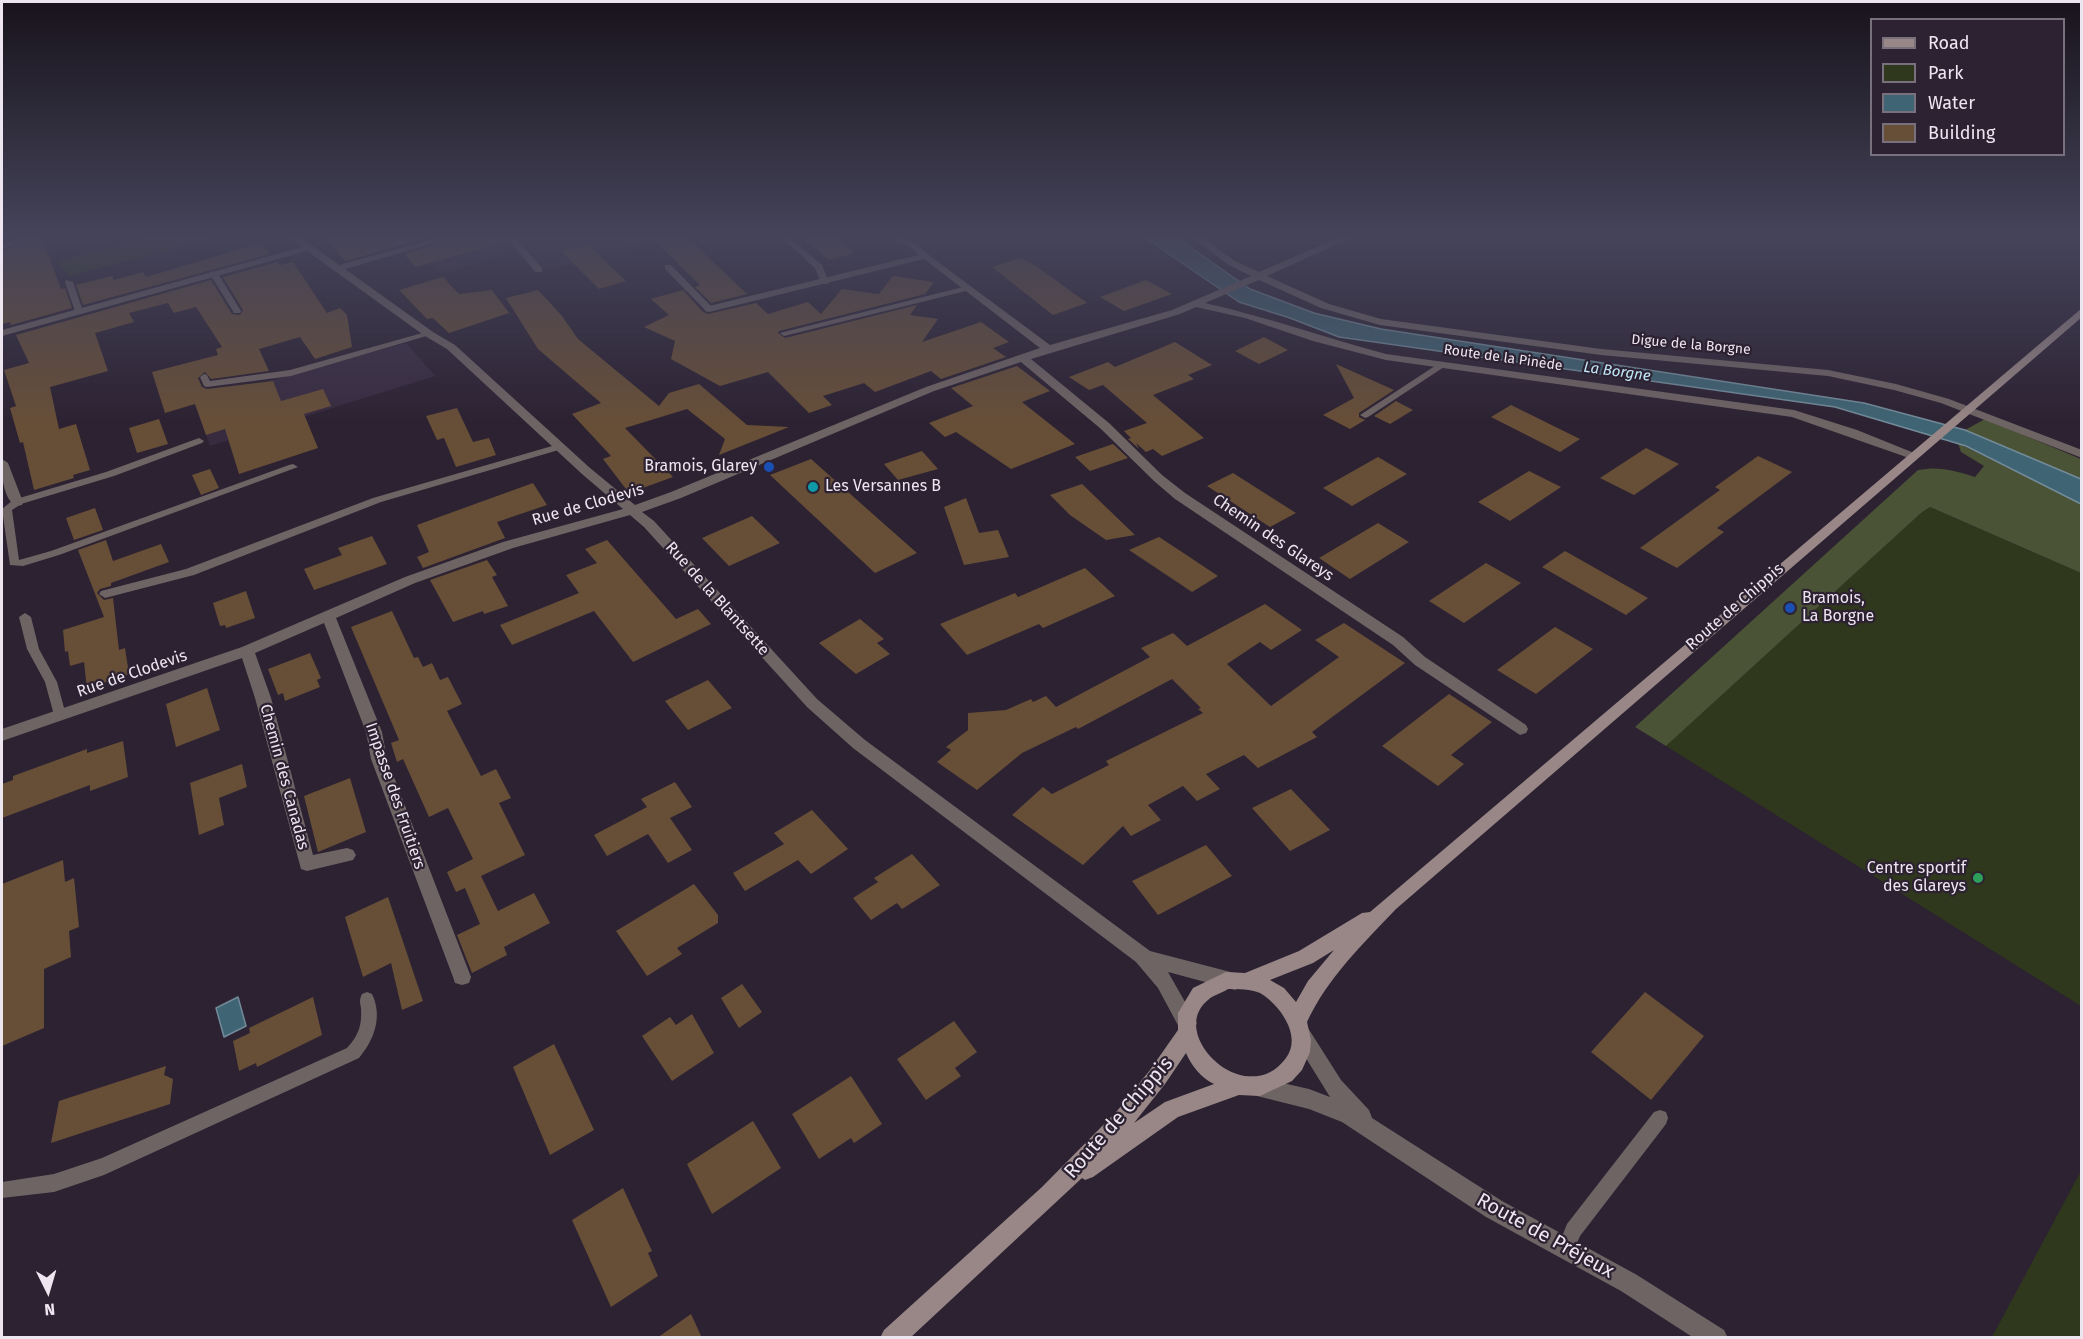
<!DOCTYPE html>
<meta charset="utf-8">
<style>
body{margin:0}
#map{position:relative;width:2083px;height:1339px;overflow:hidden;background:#2c2232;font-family:"Fira Sans",sans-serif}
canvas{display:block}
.frame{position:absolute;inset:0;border:3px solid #ede6f1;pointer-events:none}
.legend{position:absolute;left:1870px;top:18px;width:195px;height:138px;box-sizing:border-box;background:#2c2232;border:2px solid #79707e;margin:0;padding:8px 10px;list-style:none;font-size:18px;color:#ede6f1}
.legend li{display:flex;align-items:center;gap:12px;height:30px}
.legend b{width:30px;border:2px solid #79707e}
.north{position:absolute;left:18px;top:1261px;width:60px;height:60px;-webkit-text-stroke:4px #2c2232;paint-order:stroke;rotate:175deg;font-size:16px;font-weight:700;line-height:24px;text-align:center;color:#ede6f1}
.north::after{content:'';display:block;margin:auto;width:21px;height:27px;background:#ede6f1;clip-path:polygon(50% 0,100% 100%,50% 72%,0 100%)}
</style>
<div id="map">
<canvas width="2083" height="1339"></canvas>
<div class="frame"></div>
<ul class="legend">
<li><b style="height:8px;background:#988786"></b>Road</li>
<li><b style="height:16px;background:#2f371c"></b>Park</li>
<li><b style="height:16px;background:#3f6473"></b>Water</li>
<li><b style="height:16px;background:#674e37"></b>Building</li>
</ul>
<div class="north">N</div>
</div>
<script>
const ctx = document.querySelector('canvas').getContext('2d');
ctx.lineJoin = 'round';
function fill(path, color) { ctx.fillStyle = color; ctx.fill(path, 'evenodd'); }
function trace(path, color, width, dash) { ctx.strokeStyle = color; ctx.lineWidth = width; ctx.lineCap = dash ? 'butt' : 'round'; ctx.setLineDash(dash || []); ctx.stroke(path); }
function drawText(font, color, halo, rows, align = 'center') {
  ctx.font = font + ' "Fira Sans",sans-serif'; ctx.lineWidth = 4.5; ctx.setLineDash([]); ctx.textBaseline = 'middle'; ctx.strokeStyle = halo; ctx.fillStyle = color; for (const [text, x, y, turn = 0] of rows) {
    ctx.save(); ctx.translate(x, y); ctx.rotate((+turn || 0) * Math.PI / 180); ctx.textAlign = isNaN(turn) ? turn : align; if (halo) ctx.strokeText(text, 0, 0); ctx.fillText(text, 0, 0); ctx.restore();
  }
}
const built = new Path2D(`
 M466 237H671L535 273 514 252 441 273 433 264 412 262 406 253Z
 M406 343 435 376 210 446 194 402Z`);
const green = new Path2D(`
 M146 237H218L70 276 57 262Z
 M1930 507 2081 573V1006L1666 746 1921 513Z
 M2081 1171V1337H1992Z`);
const forest = new Path2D(`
 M1985 419 2081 459V479L1965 430Z
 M1958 443 2081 504V573L1930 507 1921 513 1666 746 1635 727 1918 470C1939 466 1954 470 1975 477L1984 466 1961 452Z`);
const water = new Path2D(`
 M1144 237H1176L1250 289 1314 313 1381 329 1864 403 1965 430 2081 479V504L1966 446 1835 407 1339 337 1290 318 1239 302Z
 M238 997 246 1026 224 1037 216 1008Z`);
const building = new Path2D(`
 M37 237H42L61 289 65 288 72 308 11 325 10 322 2 324V251Z
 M325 237H432L345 261Z
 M457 237H500L501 243 416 267 404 254Z
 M651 237H687L747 294 711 303 695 287 700 285Z
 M801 237H835L855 253 829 260Z
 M260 243 270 254 83 305 76 285 112 276 114 280 143 272 146 277Z
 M588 244 626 281 599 289 561 251Z
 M1021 258 1036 266 1087 303 1053 315 992 267Z
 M277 262 280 265 293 262 327 313 340 308 347 315 352 347 315 359 300 337 259 349 269 371 211 379 205 372 198 378 202 387 207 389 273 381 281 401 323 389 331 406 304 414 318 448 239 474 225 429 206 435 195 404 165 413 152 372 218 355 216 349 222 347 196 307 174 313 168 303 129 313 134 322 95 333 108 371 50 387 59 429 76 424 90 470 73 475 74 478 34 490 23 442 20 443 10 408 16 406 4 370 29 363 16 335 211 280 232 314 240 315 243 310 223 277Z
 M893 276 934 282 925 294 779 331 778 333 785 338 917 305 910 315 938 319 922 342 981 322 1009 342 993 348 1006 357 941 379 931 371 875 392 864 383 823 396 832 405 809 413 768 372 720 386 671 359 675 341 644 327 669 315 651 299 683 290 703 312 708 314 756 303 768 314 808 302 821 314 842 289 879 294Z
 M443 277 459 294 492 290 509 313 449 333 433 318 427 319 399 290Z
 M1146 280 1172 294 1124 311 1100 297Z
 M538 290 562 316 578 339 659 406 669 393 699 384 747 425 789 427 719 455 725 439 687 409 625 428 673 477 629 493 603 459 611 456 572 414 601 403 538 349 506 298Z
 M1264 337 1288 350 1259 364 1235 351Z
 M1175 342 1212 365 1188 375 1194 379 1153 395 1204 438 1162 456 1153 449 1146 452 1136 443 1139 449 1128 439 1131 438 1124 431 1147 423 1103 385 1089 390 1069 377 1108 362 1115 367Z
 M1336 364 1394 390 1359 413V417L1365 420 1350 429 1323 415 1354 398Z
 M1017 366 1050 391 1022 402 1075 444 1011 469 956 432 945 437 929 423 973 406 951 388Z
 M1396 401 1413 410 1390 424 1374 416Z
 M1511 405 1580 439 1560 452 1491 417Z
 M457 408 473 442 489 438 496 455 456 467 444 438 437 440 426 416Z
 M159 419 168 444 137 453 129 428Z
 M1113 444 1128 458 1090 471 1075 457Z
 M1646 448 1679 464 1634 495 1600 478Z
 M922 451 938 469 898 480 884 464Z
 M1758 456 1792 472 1717 528 1724 532 1677 568 1640 548 1720 490 1715 487Z
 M1378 457 1407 474 1352 506 1323 488Z
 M811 459 866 508 917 553 875 573 770 475Z
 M210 469 219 488 201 495 192 475Z
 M1529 471 1561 487 1510 521 1478 502Z
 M1233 473 1296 513 1270 527 1207 486Z
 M533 483 547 505 497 522 505 538 423 568 417 557 429 552 417 525Z
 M1082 484 1135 535 1106 540 1070 515 1050 495Z
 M966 498 979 533 998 530 1009 557 964 565 944 507Z
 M95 508 103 530 74 540 66 518Z
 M752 516 780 543 729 566 702 538Z
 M1378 523 1409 542 1350 579 1319 558Z
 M372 536 387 564 314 590 304 569 342 555 338 548Z
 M1159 537 1182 552 1218 576 1192 592 1129 550Z
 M106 540 113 561 161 544 169 562 111 583V586L100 589 97 593 104 600 113 598 119 650 125 648 129 674 87 689 84 662 70 666 68 651 65 652 63 630 104 617 78 550Z
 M607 540 676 619 698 609 711 624 633 662 594 611 512 645 500 625 579 593 566 575 597 563 585 549Z
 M1565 551 1648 598 1626 615 1542 567Z
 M487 560 497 575 492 577 508 606 484 614 483 611 453 622 430 580Z
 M1486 563 1521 583 1464 623 1429 601Z
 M1085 568 1115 596 1043 628 1039 624 967 655 940 624 1015 593 1018 597Z
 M246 591 255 618 226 628 225 625 220 626 213 603Z
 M1265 604 1302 630 1271 650 1260 642 1227 664 1271 706 1339 657 1315 640 1344 623 1405 663 1312 732 1317 737 1258 768 1244 755 1206 774 1220 789 1197 801 1183 786 1148 805 1161 820 1131 836 1123 826 1083 865 1012 815 1043 787 1052 794 1109 765 1106 761 1203 713 1198 709 1201 708 1172 679 1078 729 1076 727 1022 753 977 790 937 762 951 750 946 747 968 730V713L1006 710 1031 699 1033 702 1046 696 1056 707 1150 657 1141 648 1173 633 1187 646Z
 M392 611 414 658 418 657 423 667 432 663 440 680 448 677 462 704 447 711 481 776 496 769 511 798 499 803 525 855 481 876 498 911 534 893 550 923 504 947 507 955 472 973 457 935 480 924 465 888 456 892 447 872 473 859 448 808 429 817 403 759 397 762 391 743 399 740 351 627Z
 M860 619 884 639 877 643 890 654 856 674 819 643Z
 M1555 627 1593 649 1536 694 1497 670Z
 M310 653 321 678 317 680 320 687 285 701 283 693 278 695 268 669Z
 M708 680 732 708 688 730 665 701Z
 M207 688 220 730 176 747 166 704Z
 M1449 694 1492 722 1451 755 1464 764 1438 786 1382 746Z
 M123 741 128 777 90 791V785L2 818V784L13 780V776L87 749V753Z
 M242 764 247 787 219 798 224 825 199 835 190 783Z
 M350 778 366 832 318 852 304 796Z
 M675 782 692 807 670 818 692 850 668 863 648 834 607 856 594 835 647 807 641 799Z
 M1291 789 1330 830 1290 851 1252 808Z
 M812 810 848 849 811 874 798 860 745 891 733 873 784 844 774 833Z
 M1206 845 1232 876 1158 915 1132 881Z
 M912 854 940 885 902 909 897 903 871 920 853 898 878 882 874 878Z
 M63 860 65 882 74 878 79 927 69 931 71 957 44 969V1028L2 1046V884Z
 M694 884 718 915V923L677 948 682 954 647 976 616 931Z
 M388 897 423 1001 402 1010 391 963 363 977 345 917Z
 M742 984 762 1012 739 1028 721 998Z
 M1645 992 1704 1036 1651 1100 1591 1052Z
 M313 997 322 1035 257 1067 256 1063 239 1071 233 1041 250 1033 249 1028Z
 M692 1014 714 1053 672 1081 642 1036 670 1017 676 1025Z
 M954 1021 977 1052 955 1068 961 1076 926 1100 897 1059Z
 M554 1044 594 1130 550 1155 513 1067Z
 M166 1066 164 1075 173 1079 170 1104 51 1143 59 1101Z
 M851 1076 882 1124 854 1143 851 1138 819 1159 792 1114Z
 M753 1121 781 1168 712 1214 687 1164Z
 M623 1188 652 1251 648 1253 658 1276 611 1307 572 1220Z
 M691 1314 702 1338H657Z`);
const lane = new Path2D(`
 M24 237H35L2 249V245Z
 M506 237H514L542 268V272H536Z
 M781 237H789L822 265 829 282 828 284H822L815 268Z
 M890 237C906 237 919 245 930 256L923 258 909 247Z
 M665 265H671L712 307V311H706L665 269Z
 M211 272H217L241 311 240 313H234L210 274Z
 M66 280 73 282 83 311 82 313 75 311 65 282Z
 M967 286H970V290L784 336 780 333Z
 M426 332 433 334 291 376 207 387 204 386 200 377 204 374 207 375 210 381 290 370Z
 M1441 362 1444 363V367L1368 417 1365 418 1360 415Z
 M199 438 204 441 202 443 114 476 21 504 12 510 19 560 51 551 289 465 293 464 298 467 59 555 23 566 10 565 2 509 13 500 106 472Z
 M559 444 564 447 562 449 381 502 194 575 105 598 99 594 101 591 186 569 373 498Z
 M25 613 31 617 39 649 57 682 66 715 64 718H56L54 715 45 682 27 649 19 617Z
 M367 992 372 994C383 1017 374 1040 359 1058L104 1175 54 1192 2 1198V1182L54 1174 102 1158 347 1048C359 1035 362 1025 361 1008 360 1002 359 1000 362 994Z
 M1660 1110 1666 1112 1668 1118 1666 1124 1580 1236 1572 1255 1566 1258 1560 1255 1557 1249 1567 1224 1654 1112Z`);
const street = new Path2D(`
 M289 237H300L339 265 440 237H455L345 269 433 332 455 345 590 468 635 505 671 492 926 387 1040 348 924 259 709 312 705 311V307L926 253 1050 345 1172 310 1251 276 1229 265 1191 237H1202L1235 261 1259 272 1340 237H1353L1267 276 1329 304 1381 319 1601 349 1828 370 1896 384 1949 399 2082 450V458L1941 403 1894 390 1828 376 1601 355 1380 325 1321 308 1259 280 1205 303C1267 317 1326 338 1386 354L1794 410 1857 430 1919 455 1917 458H1909L1792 417 1386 360 1313 341 1245 318 1196 307 1180 314 1031 359 1109 423 1162 475 1185 493 1403 637 1425 657 1526 725 1528 729 1526 733 1520 735 1415 665 1393 645 1175 499 1154 481 1101 429 1021 362 934 391 681 498 642 512 654 521 817 699 865 740 1150 951 1242 975 1245 981 1242 987 1235 990 1168 972 1197 1023 1194 1029 1187 1032 1180 1029 1158 988 1136 962 853 748 807 707 644 527 630 515 513 548 415 583 336 618 382 732 387 759 471 977 469 983 462 985 455 983 453 977 371 759 366 732 324 623 255 653 271 698 313 855 347 848 353 850 356 855 353 860 307 871 301 869 255 698 242 658 2 741V729L242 647 405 577 503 542 623 509 582 474 447 349 425 336 307 251 2 336V330L302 247Z
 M2 459 8 463 23 502 22 505 17 506C3 501 1 472 2 459Z
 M1301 1025 1308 1028 1341 1080 1369 1110 1372 1118 1502 1201 1637 1275 1724 1330 1728 1338H1694L1621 1291 1486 1217 1342 1122 1309 1109 1245 1093 1242 1086 1245 1079 1252 1076 1309 1089 1330 1097 1291 1034 1294 1028Z`);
const secondary = new Path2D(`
 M2082 308V317L1396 909C1363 944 1328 977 1307 1022L1311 1040 1310 1052 1302 1070 1292 1081 1260 1096 1239 1095 1178 1117 1093 1177 1085 1180 1082 1178 910 1338H880L884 1330 1042 1187 1117 1111 1150 1070 1178 1030V1013L1193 988 1226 972 1245 973 1299 951 1362 913 1370 912ZM1334 950 1308 981 1296 1002 1284 988 1270 980 1313 963ZM1228 989C1238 989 1251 989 1260 993 1279 1004 1303 1036 1286 1058 1246 1112 1166 1034 1208 1000 1213 995 1222 993 1228 989ZM1186 1053C1191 1065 1201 1078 1214 1084L1165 1102 1134 1123 1165 1084Z`);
const markers = [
 [769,467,6,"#1a4fb4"],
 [813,487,6,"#0f9aa8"],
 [1790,608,6,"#1a4fb4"],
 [1978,878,6,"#2e9e5b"]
];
const farStreetnames = [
 ["Digue de la Borgne",1691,345,5],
 ["Route de la Pinède",1503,358,8]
];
const farWaternames = [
 ["La Borgne",1617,372,8]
];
const poiNames = [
 ["Bramois, Glarey",757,467],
 ["Les Versannes B",825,487,"left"],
 ["Bramois,",1802,599,"left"],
 ["La Borgne",1802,617,"left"],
 ["Centre sportif",1966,869],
 ["des Glareys",1966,887]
];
const streetNames = [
 ["Rue de Clodevis",588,505,-16],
 ["Chemin des Glareys",1273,538,34],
 ["Rue de la Blantsette",717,599,48],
 ["Route de Chippis",1735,607,-41],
 ["Rue de Clodevis",132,674,-19],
 ["Chemin des Canadas",284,777,75],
 ["Impasse des Fruitiers",395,796,71]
];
const nearStreetnames = [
 ["Route de Chippis",1119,1118,-49],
 ["Route de Préjeux",1545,1236,29]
];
fill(built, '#382b40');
fill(green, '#2f371c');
fill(forest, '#4a5335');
fill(water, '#3f6473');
trace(water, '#738b99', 1.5);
fill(building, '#674e37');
fill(lane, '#6f6464');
fill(street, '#6f6464');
fill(secondary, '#988786');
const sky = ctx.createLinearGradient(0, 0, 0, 424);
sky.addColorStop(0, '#18131c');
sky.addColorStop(0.56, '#45445a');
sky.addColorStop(1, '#45445a00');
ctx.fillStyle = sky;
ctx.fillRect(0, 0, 2083, 424);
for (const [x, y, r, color] of markers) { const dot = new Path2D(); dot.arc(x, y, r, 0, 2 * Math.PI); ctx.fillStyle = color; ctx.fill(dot); trace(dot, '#2c2232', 2); }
drawText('14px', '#ede6f1', '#2c2232', farStreetnames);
drawText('italic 15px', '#c0e7f8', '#2c2232', farWaternames);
drawText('16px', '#ede6f1', '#2c2232', poiNames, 'right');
drawText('16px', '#ede6f1', '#2c2232', streetNames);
drawText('20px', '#ede6f1', '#2c2232', nearStreetnames);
</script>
